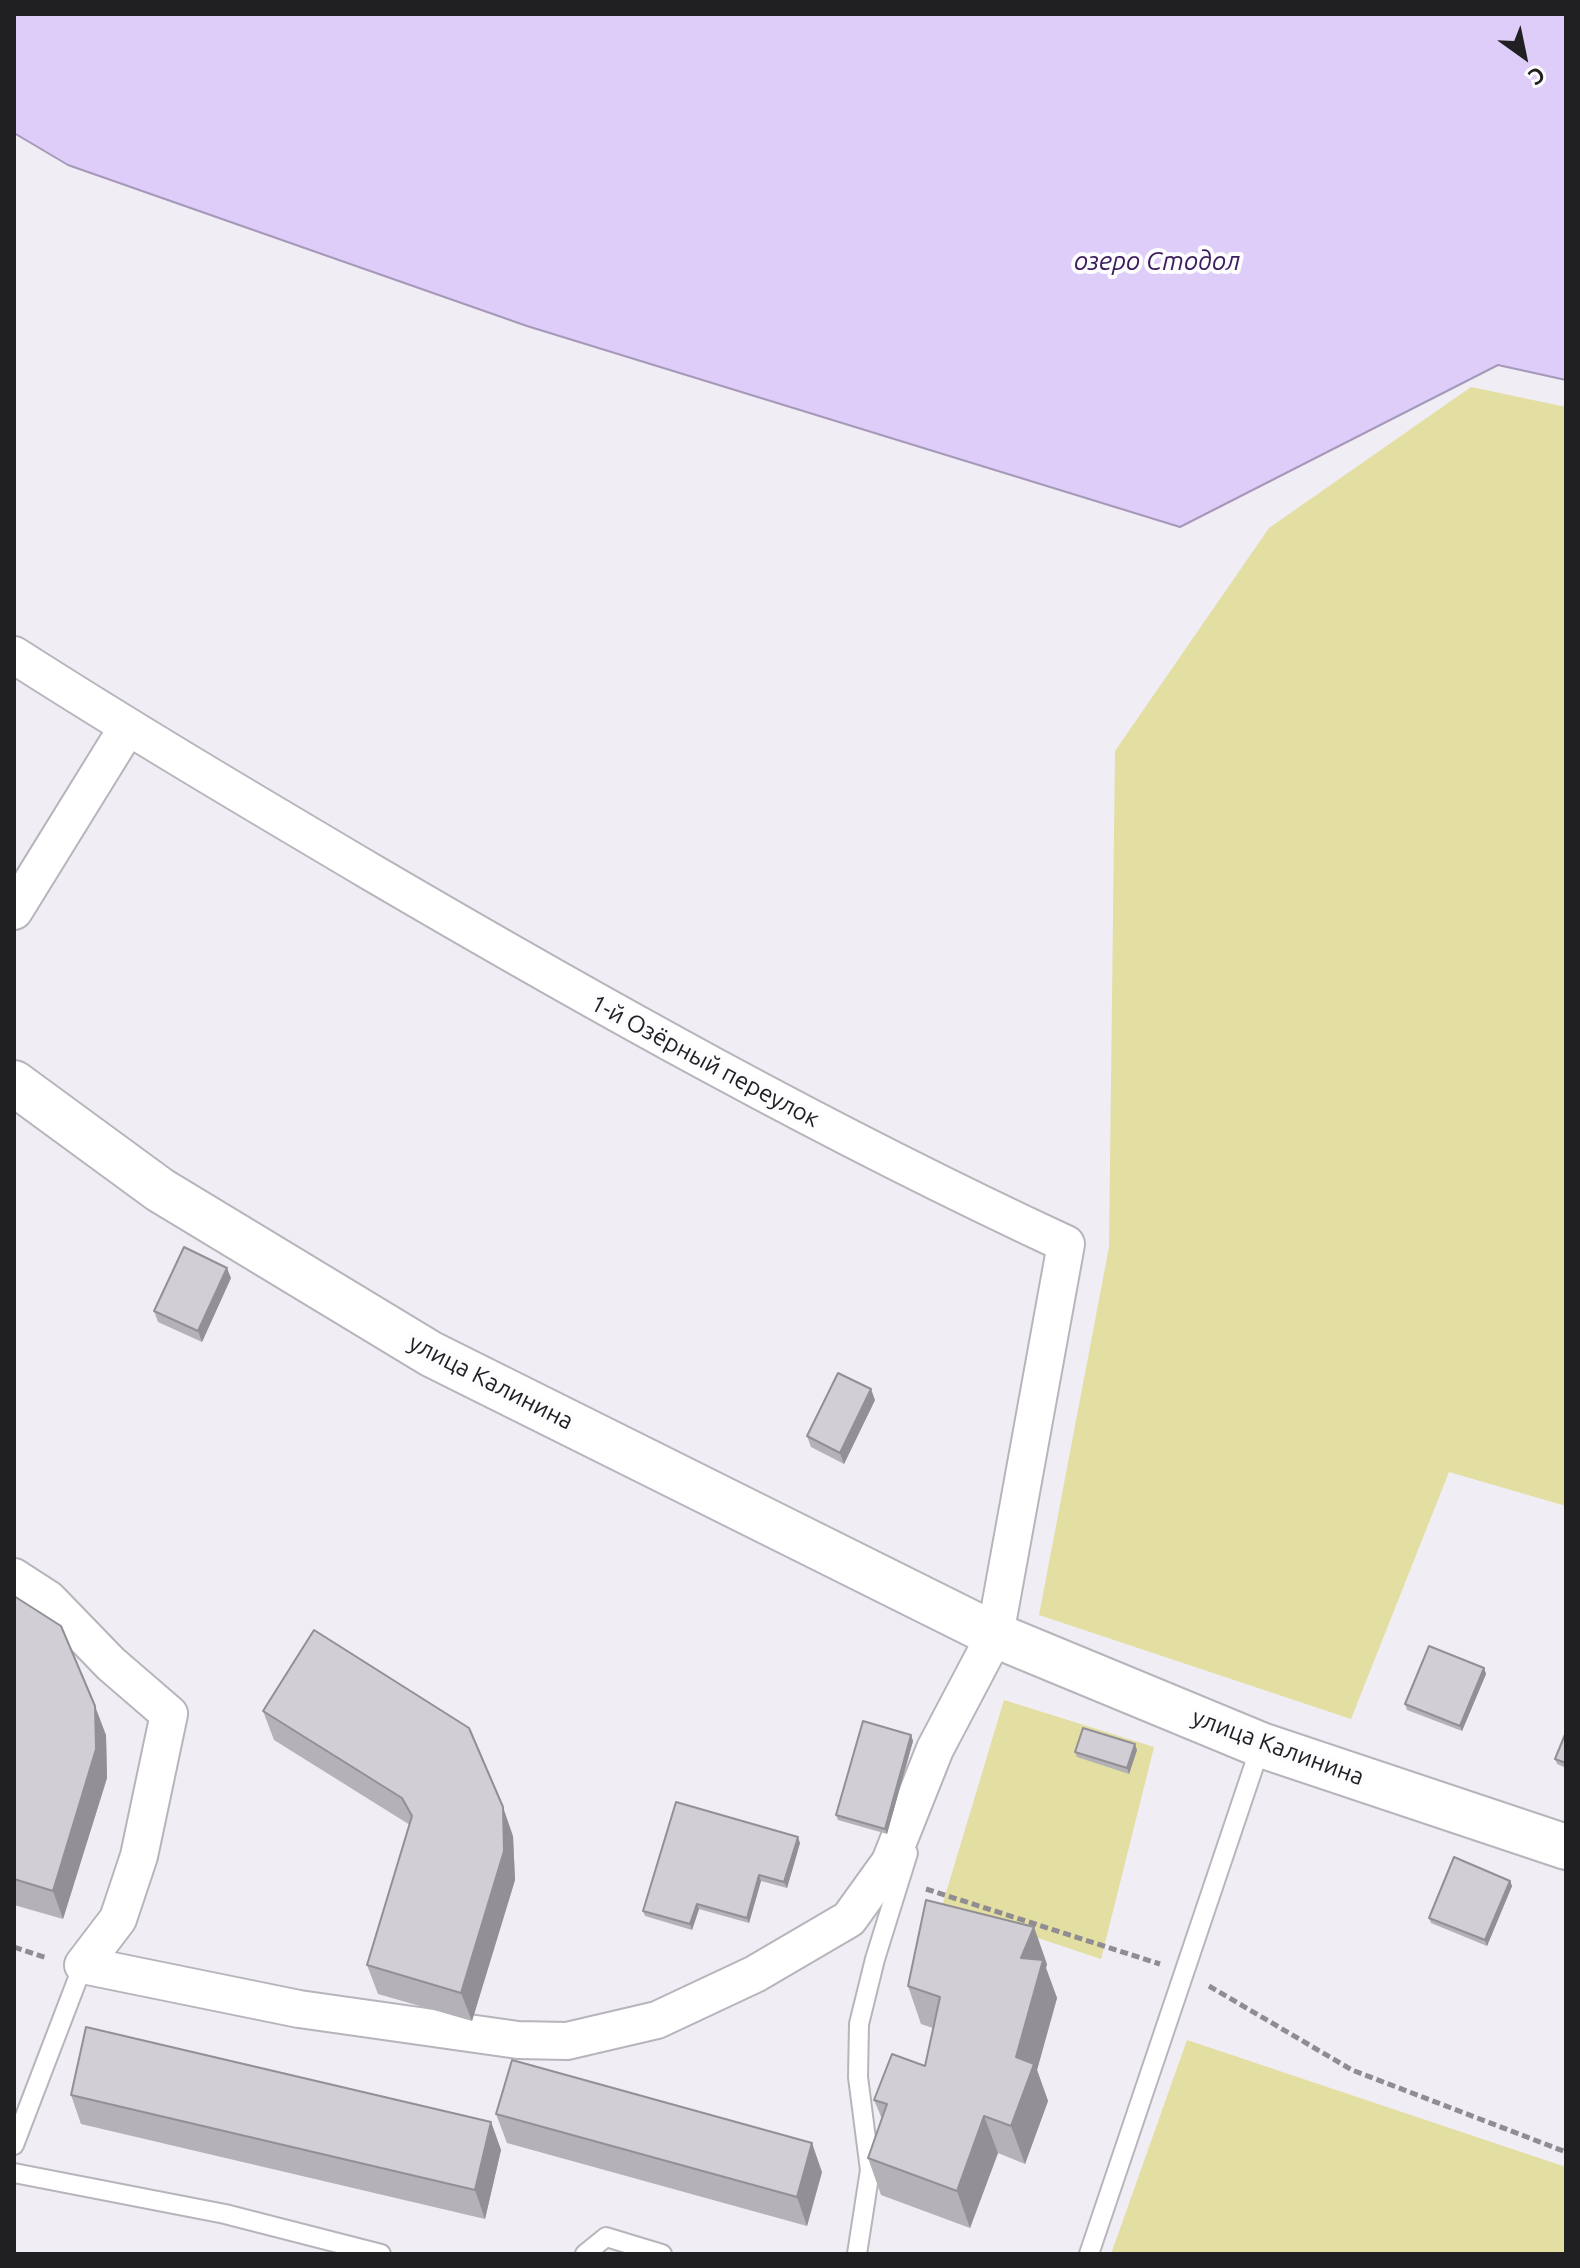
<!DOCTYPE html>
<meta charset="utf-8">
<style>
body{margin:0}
#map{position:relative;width:1580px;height:2268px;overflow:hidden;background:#f0edf4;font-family:Ubuntu,sans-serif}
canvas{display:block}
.frame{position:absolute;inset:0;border:16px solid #201f22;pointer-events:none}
.north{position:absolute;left:1484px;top:16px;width:80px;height:80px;-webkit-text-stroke:6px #fdfcfe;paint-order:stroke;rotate:147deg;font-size:22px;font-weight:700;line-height:32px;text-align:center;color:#201f22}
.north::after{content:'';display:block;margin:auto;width:28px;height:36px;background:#201f22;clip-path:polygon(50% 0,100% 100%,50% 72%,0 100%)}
</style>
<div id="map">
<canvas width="1580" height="2268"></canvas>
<div class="frame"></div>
<div class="north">С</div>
</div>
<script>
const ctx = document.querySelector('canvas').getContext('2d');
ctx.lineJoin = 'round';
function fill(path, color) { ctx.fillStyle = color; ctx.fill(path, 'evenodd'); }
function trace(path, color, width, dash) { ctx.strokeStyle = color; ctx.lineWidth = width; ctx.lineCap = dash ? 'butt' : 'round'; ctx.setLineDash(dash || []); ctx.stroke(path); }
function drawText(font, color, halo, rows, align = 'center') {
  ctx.font = font + ' Ubuntu,sans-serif'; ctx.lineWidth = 8; ctx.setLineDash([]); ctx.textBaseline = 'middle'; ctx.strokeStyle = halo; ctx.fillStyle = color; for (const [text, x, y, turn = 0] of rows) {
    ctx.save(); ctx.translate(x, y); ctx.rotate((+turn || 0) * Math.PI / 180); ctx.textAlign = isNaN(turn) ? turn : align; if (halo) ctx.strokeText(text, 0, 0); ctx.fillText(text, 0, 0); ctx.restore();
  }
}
const green = new Path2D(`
 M1471 387 1566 407V1506L1449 1472 1351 1719 1039 1615 1109 1247 1115 751 1269 528Z
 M1004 1700 1154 1747 1101 1959 942 1906Z
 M1187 2040 1566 2167V2254H1111Z`);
const water = new Path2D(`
 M14 14H1566V380L1498 365 1180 527 527 326 68 165 14 133Z`);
const path = new Path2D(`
 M926 1889 1160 1964
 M14 1947 47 1958
 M1209 1986 1352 2070 1566 2152`);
const lane = new Path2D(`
 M14 2145 83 1965
 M14 2173 225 2214 381 2254
 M585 2254 606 2237 662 2254
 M857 2254 870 2170 858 2077 859 2024 875 1959 908 1853
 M1089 2254 1261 1745`);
const street = new Path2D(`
 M14 655C131 730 251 801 371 872 598 1005 827 1133 1066 1244L995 1635 935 1749 890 1862 849 1919 755 1974 657 2020 567 2041 518 2040 299 2009 83 1965 118 1919 139 1856 169 1714 111 1664 48 1599 14 1577
 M14 911 127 728`);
const secondary = new Path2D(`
 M14 1083 160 1190 431 1354 995 1635 1261 1745 1566 1847`);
const wall = new Path2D(`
 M231 1278 202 1342 158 1322 154 1311Z
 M875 1400 844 1464 811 1447 807 1436Z
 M14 1596 106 1735 107 1778 63 1919 14 1905Z
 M1484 1668 1486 1674 1462 1731 1407 1710 1405 1704Z
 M263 1711 513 1836 515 1880 472 2021 378 1994 367 1965 410 1825 274 1740Z
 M1566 1732V1768L1557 1764 1555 1759Z
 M911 1735 913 1741 887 1834 838 1820 836 1815Z
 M1137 1750 1129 1774 1077 1757 1075 1752Z
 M800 1843 787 1888 761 1881 749 1923 699 1909 692 1930 645 1916 643 1911Z
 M1510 1881 1512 1886 1487 1946 1431 1923 1429 1918Z
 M1047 1964 1046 1968 1057 1998 1037 2070 1048 2101 1025 2164 998 2153 970 2228 881 2195 868 2158 882 2119 874 2100 925 2066 933 2028 921 2024 908 1986Z
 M71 2095 491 2122 501 2150 485 2219 81 2124Z
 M496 2114 822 2172 807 2226 507 2143Z`);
const shadedWall = new Path2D(`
 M227 1268 231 1278 202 1342 198 1331Z
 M871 1389 875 1400 844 1464 840 1453Z
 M1484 1668 1486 1674 1462 1731 1460 1726Z
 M95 1706 106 1735 107 1778 63 1919 53 1891Z
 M911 1735 913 1741 887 1834 885 1829Z
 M1135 1744 1137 1750 1129 1774 1127 1768Z
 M503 1807 513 1836 515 1880 472 2021 461 1993Z
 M798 1837 800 1843 787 1888 784 1882Z
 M759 1875 761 1881 749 1923 747 1918Z
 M1510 1881 1512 1886 1487 1946 1485 1940Z
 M697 1904 699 1909 692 1930 690 1924Z
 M1034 1927 1047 1964 1046 1968 1057 1998 1037 2070 1048 2101 1025 2164 1011 2126 1016 2057 1021 1958Z
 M984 2116 998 2153 970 2228 957 2191Z
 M491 2122 501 2150 485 2219 475 2190Z
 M812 2143 822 2172 807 2226 797 2197Z`);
const building = new Path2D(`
 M184 1247 227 1268 198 1331 154 1311Z
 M838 1373 871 1389 840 1453 807 1436Z
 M14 1596 61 1626 95 1706 96 1749 53 1891 14 1879Z
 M314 1630 469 1728 503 1807 504 1851 461 1993 367 1965 412 1816 402 1798 263 1711Z
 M1429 1646 1484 1668 1460 1726 1405 1704Z
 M863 1721 911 1735 885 1829 836 1815Z
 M1083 1728 1135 1744 1127 1768 1075 1752Z
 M1566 1732V1763L1555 1759Z
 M676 1802 798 1837 784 1882 759 1875 747 1918 697 1904 690 1924 643 1911Z
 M1454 1857 1510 1881 1485 1940 1429 1918Z
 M926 1900 1034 1927 1021 1958 1043 1960 1016 2057 1034 2064 1011 2126 984 2116 957 2191 868 2158 887 2104 874 2100 892 2054 925 2066 940 1997 908 1986Z
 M86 2027 491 2122 475 2190 71 2095Z
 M512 2060 812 2143 797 2197 496 2114Z`);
const streetNames = [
 ["1-й Озёрный переулок",705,1061,28],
 ["улица Калинина",491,1382,27],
 ["улица Калинина",1278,1747,20]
];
const waterNames = [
 ["озеро Стодол",1157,261]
];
fill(green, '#e3dea1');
fill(water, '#deccf9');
trace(water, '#a598b8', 2);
trace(lane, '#b7b4bb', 22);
trace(street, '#b7b4bb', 40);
trace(secondary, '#b7b4bb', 48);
trace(path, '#8f8d92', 5, [8, 4]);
trace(lane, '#fff', 18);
trace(street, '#fff', 36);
trace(secondary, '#fff', 44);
fill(wall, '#b4b1b7');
fill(shadedWall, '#929095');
fill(building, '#d1ced5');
trace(building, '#929095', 2);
drawText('24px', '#201f22', '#fdfcfe', streetNames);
drawText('italic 26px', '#3b1c5c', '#fdfcfe', waterNames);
</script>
